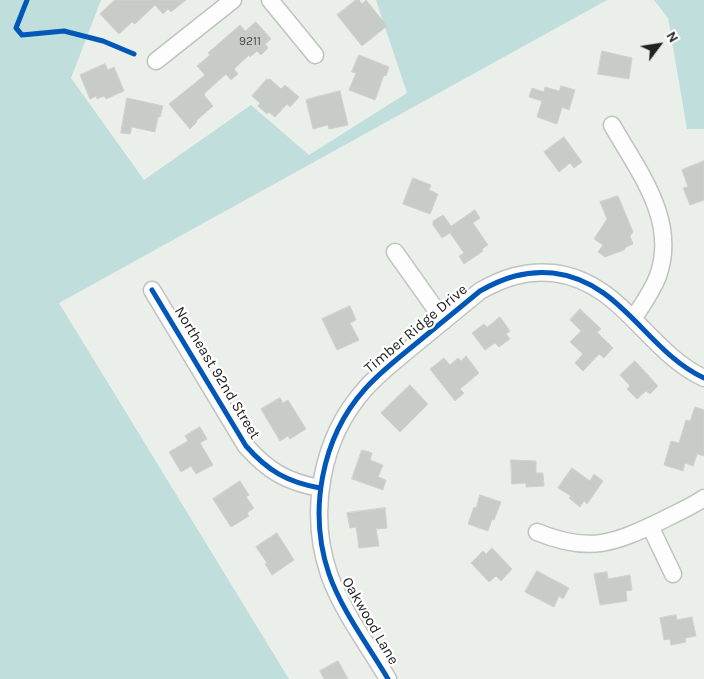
<!DOCTYPE html>
<style>
body{margin:0}
#map{position:relative;width:704px;height:679px;overflow:hidden;background:#eaefea;font-family:Karla,sans-serif}
canvas{display:block}
.north{position:absolute;left:634px;top:20px;width:50px;height:50px;-webkit-text-stroke:4px #fff;paint-order:stroke;rotate:59deg;font-size:14px;font-weight:700;line-height:20px;text-align:center;color:#212121}
.north::after{content:'';display:block;margin:auto;width:18px;height:22px;background:#212121;clip-path:polygon(50% 0,100% 100%,50% 72%,0 100%)}
</style>
<div id="map">
<canvas width="704" height="679"></canvas>
<div class="north">N</div>
</div>
<script>
const ctx = document.querySelector('canvas').getContext('2d');
ctx.lineJoin = 'round';
function fill(path, color) { ctx.fillStyle = color; ctx.fill(path, 'evenodd'); }
function trace(path, color, width, dash) { ctx.strokeStyle = color; ctx.lineWidth = width; ctx.lineCap = dash ? 'butt' : 'round'; ctx.setLineDash(dash || []); ctx.stroke(path); }
function drawText(font, color, halo, rows, align = 'center') {
  ctx.font = font + ' Karla,sans-serif'; ctx.lineWidth = 4.5; ctx.setLineDash([]); ctx.textBaseline = 'middle'; ctx.strokeStyle = halo; ctx.fillStyle = color; for (const [text, x, y, turn = 0] of rows) {
    ctx.save(); ctx.translate(x, y); ctx.rotate((+turn || 0) * Math.PI / 180); ctx.textAlign = isNaN(turn) ? turn : align; if (halo) ctx.strokeText(text, 0, 0); ctx.fillText(text, 0, 0); ctx.restore();
  }
}
const forest = new Path2D(`
 M0 0H101L71 78 144 180 251 105 309 155 407 93 376 0H607L59 303 289 679H0Z
 M654 0H704V129H687L668 18Z`);
const building = new Path2D(`
 M115 0H186L171 12 168 9 163 14 155 5 135 24 132 22 119 34 100 14Z
 M356 0H359L362 4 366 0 387 26 362 46 337 15Z
 M256 22 271 39 265 44 268 48 261 55 257 51 250 57 249 55 234 69 238 74 231 80 226 74 206 92 204 95 213 106 196 121 197 122 190 129 169 104 205 75 197 66 210 55 208 53 240 25 245 31Z
 M602 51 632 58 629 79 598 74Z
 M359 55 389 67 386 76 384 75 375 100 349 90 356 73 352 72Z
 M105 64 108 70 114 67 124 91 106 99 104 96 97 99 96 96 90 99 80 75Z
 M267 79 269 80 270 79 281 89 285 85 299 97 290 107 287 104 275 117 269 112 267 114 258 106 260 103 252 96Z
 M561 86 575 90 569 110 562 107 557 124 537 117 542 101 529 97 532 88 544 92 545 87 559 91Z
 M340 91 348 125 329 129 328 125 313 129 306 100Z
 M127 98 163 106 160 117H158L155 132 132 127 130 134 121 133Z
 M564 137 582 162 574 168 570 163 559 172 544 152Z
 M704 161V200L690 205 683 188 688 187 682 170Z
 M413 178 431 185 429 190 438 194 430 214 403 204Z
 M618 196 633 232 630 236 633 244 626 247 624 250 605 257 598 252 603 245 594 239 607 219 600 202Z
 M475 210 480 218 473 223 488 245 482 249 483 251 464 264 459 256 464 253 450 233 442 238 433 225V221L443 215 451 226Z
 M350 306 356 320 350 323 359 340 337 350 322 319Z
 M580 309 601 329 597 332 613 348 604 358 599 354 583 371 575 363 583 354 570 342 581 331 570 320Z
 M500 317 510 331 506 334 510 339 499 347 495 343 485 350 472 333 484 324 487 327Z
 M466 356 479 373 460 389 464 393 455 401 430 369 444 358 450 365 458 358 461 361Z
 M635 361 658 386 650 394 646 391 637 399 627 389 630 386 620 375Z
 M410 385 428 404 400 432 381 413Z
 M280 398 283 403 288 400 306 429 290 439 288 436 280 441 261 409Z
 M695 407 704 410V456L697 454 693 466 685 463 683 471 664 465 671 441 679 443 686 420 690 421Z
 M200 427 207 439 200 443 213 465 196 474 191 466 181 472 169 452 188 441 185 436Z
 M362 450 372 453 370 460 383 465 378 477 386 480 383 490 352 479Z
 M511 460 536 461V473H543L544 486 526 487V483L512 484Z
 M572 468 590 481 594 474 603 481 587 504 584 501 580 507 569 498 571 496 558 488Z
 M240 481 249 495 246 497 254 508 247 513 249 516 231 527 213 499Z
 M480 495 501 502 494 520 492 519 488 531 468 524 474 507 476 508Z
 M385 508 387 528 376 529 379 546 359 548 356 527 350 528 347 513Z
 M277 533 294 560 272 575 265 564 267 563 256 547Z
 M492 548 512 569 501 581 496 576 489 582 471 563 483 551 486 554Z
 M537 571 569 588 563 599 559 596 554 607 525 592Z
 M607 572 608 579 630 575 632 590 626 591 627 601 600 605 594 574Z
 M676 615 677 620 692 617 696 636 685 638 686 642 671 645 670 639 664 640 660 618Z
 M338 661 348 679H324L320 671Z`);
const minor = new Path2D(`
 M270 0 315 55
 M156 61 233 0
 M612 125C638 171 678 220 658 276 652 292 642 305 633 319
 M395 252 444 321
 M152 290 246 446C268 471 287 482 320 488
 M650 526 673 574
 M537 532C590 554 615 543 663 520 676 513 691 507 704 498
 M388 679C368 645 342 611 329 574 308 512 321 438 365 389 379 373 396 360 413 346 435 328 458 309 480 291 503 278 526 270 553 273 622 281 646 351 704 378`);
const cycleway = new Path2D(`
 M27 0 16 28 22 35 64 31 103 41 134 54
 M152 290 246 446C268 471 287 482 320 488
 M388 679C368 645 342 611 329 574 308 512 321 438 365 389 379 373 396 360 413 346 435 328 458 309 480 291 503 278 526 270 553 273 622 281 646 351 704 378`);
const numberNames = [
 ["9211",250,42]
];
const streetNames = [
 ["Timber Ridge Drive",416,329,-40],
 ["Northeast 92nd Street",217,373,59],
 ["Oakwood Lane",370,621,60]
];
fill(forest, '#c0dedb');
fill(building, '#c8ccc7');
trace(building, '#cdd2cc', 1);
trace(minor, '#c0c2c0', 19);
trace(minor, '#fcfdfc', 16);
trace(cycleway, '#0057b8', 5);
drawText('12px', '#4b4c4a', null, numberNames);
drawText('15px', '#212121', '#fff', streetNames);
</script>
